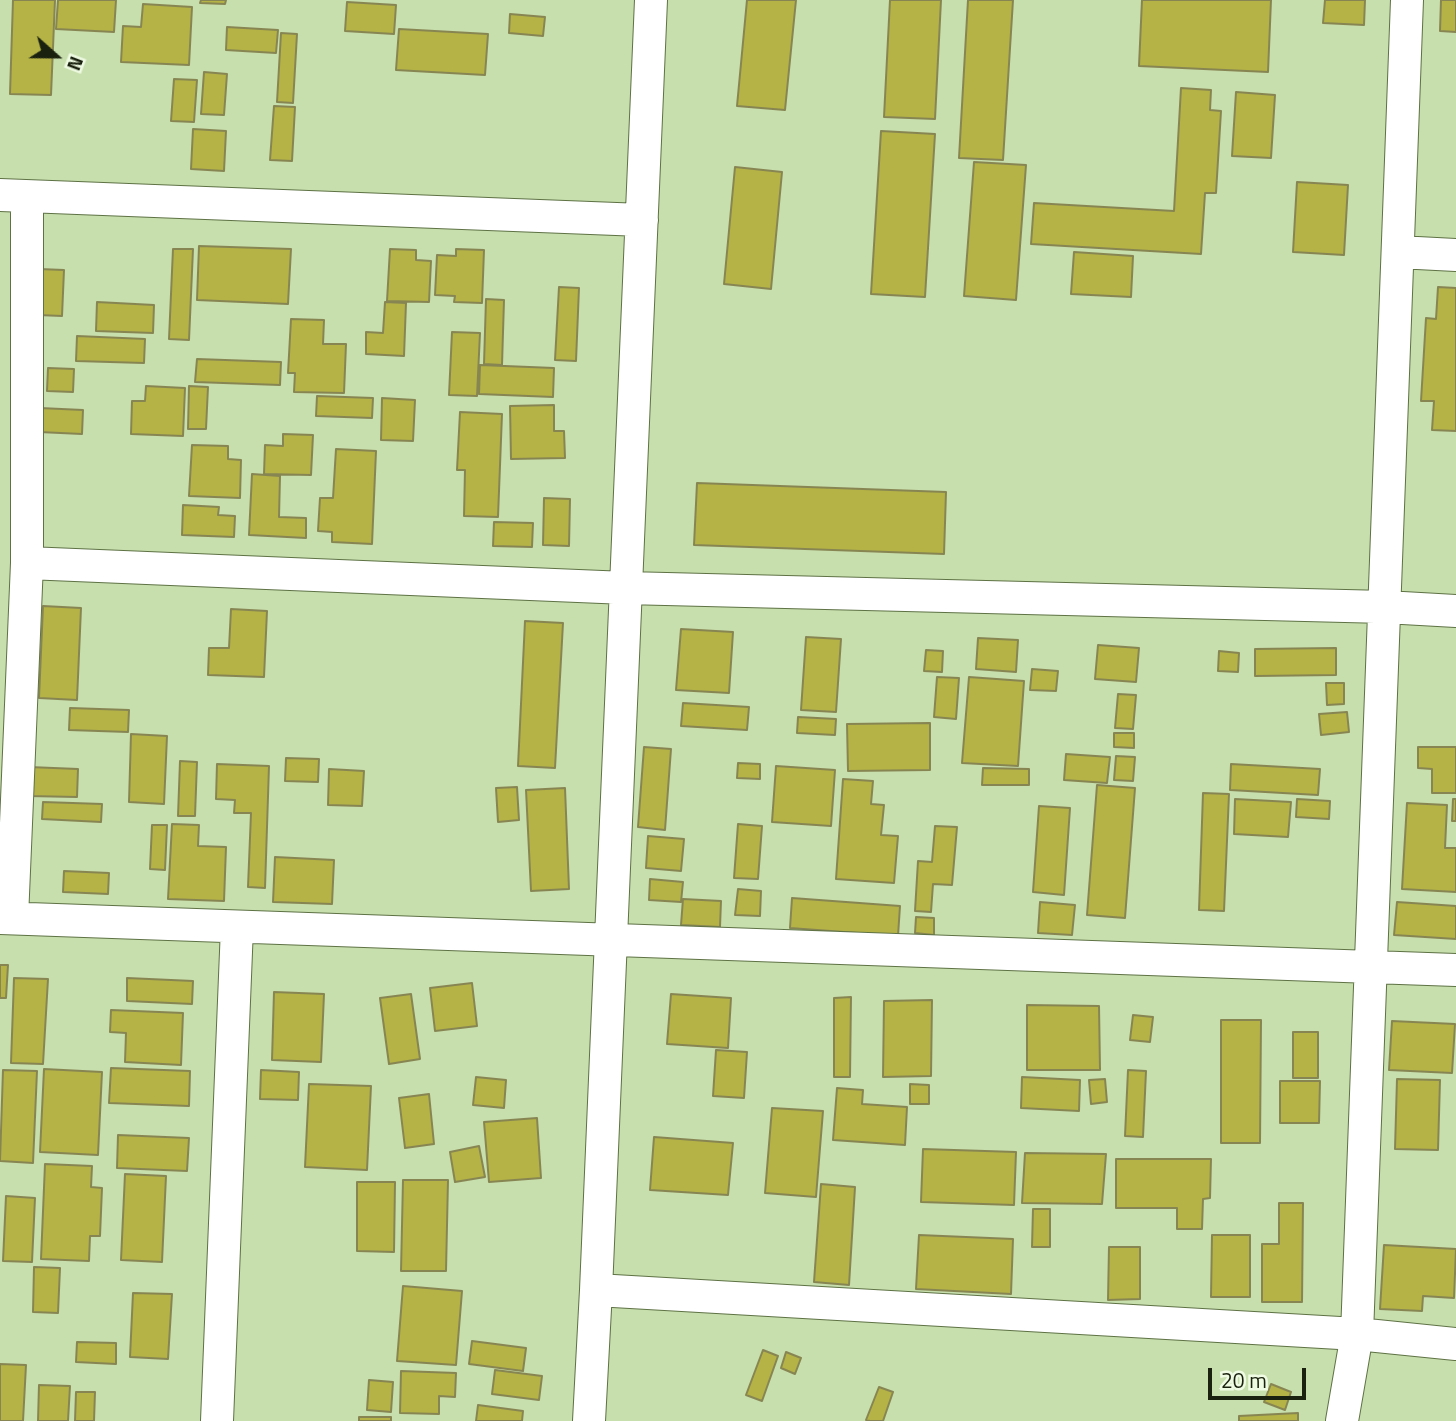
<!DOCTYPE html>
<style>
body{margin:0}
#map{position:relative;width:1456px;height:1421px;overflow:hidden;background:#c7dead;font-family:"Titillium Web",sans-serif}
canvas{display:block}
.north{position:absolute;left:21px;top:21px;width:70px;height:70px;-webkit-text-stroke:5px #effbe2;paint-order:stroke;rotate:111deg;font-size:19px;font-weight:700;line-height:28px;text-align:center;color:#1a220f}
.north::after{content:'';display:block;margin:auto;width:24px;height:32px;background:#1a220f;clip-path:polygon(50% 0,100% 100%,50% 72%,0 100%)}
.scale{position:absolute;left:1208px;top:1368px;width:98px;height:32px;box-sizing:border-box;border:4px solid #1a220f;border-top:0;padding-left:9px;font-size:21px;line-height:24px;white-space:nowrap;color:#1a220f;-webkit-text-stroke:5px #effbe2;paint-order:stroke}
</style>
<div id="map">
<canvas width="1456" height="1421"></canvas>
<div class="north">N</div>
<div class="scale">20 m</div>
</div>
<script>
const ctx = document.querySelector('canvas').getContext('2d');
ctx.lineJoin = 'round';
function fill(path, color) { ctx.fillStyle = color; ctx.fill(path, 'evenodd'); }
function trace(path, color, width, dash) { ctx.strokeStyle = color; ctx.lineWidth = width; ctx.lineCap = dash ? 'butt' : 'round'; ctx.setLineDash(dash || []); ctx.stroke(path); }
const building = new Path2D(`
 M13 0H55L51 95 10 94Z
 M58 0H116L114 32 56 29Z
 M201 0H226L225 4 200 3Z
 M747 0H796L785 110 737 106Z
 M890 0H941L935 119 884 117Z
 M968 0H1013L1003 160 959 158Z
 M1142 0H1271L1268 72 1139 66Z
 M1325 0H1365L1364 25 1323 23Z
 M1441 0H1456V32L1440 31Z
 M347 2 396 5 394 34 345 31Z
 M143 4 192 7 189 65 121 62 123 26 141 27Z
 M510 14 545 17 543 36 509 33Z
 M227 27 278 30 276 53 226 50Z
 M399 29 488 34 485 75 396 70Z
 M281 33 297 34 293 103 277 102Z
 M204 72 227 74 224 115 201 114Z
 M174 79 197 80 194 122 171 121Z
 M1181 88 1211 90 1210 110 1221 111 1216 193H1205L1201 254 1031 244 1034 203 1174 211Z
 M1236 92 1275 95 1271 158 1232 156Z
 M274 106 295 107 292 161 270 160Z
 M193 129 226 131 224 171 191 169Z
 M881 131 935 134 925 297 871 294Z
 M974 162 1026 165 1016 300 964 296Z
 M735 167 782 172 771 289 724 284Z
 M1297 182 1348 185 1344 255 1293 252Z
 M199 246 291 249 288 304 197 300Z
 M173 249H193L189 340 169 339Z
 M390 249 416 250V260L431 261 429 302 387 301Z
 M456 249 484 250 482 303 454 302 455 296 435 295 437 255 456 256Z
 M1074 252 1133 256 1131 297 1071 294Z
 M39 269 64 270 62 316 38 315Z
 M559 287 579 288 576 361 555 360Z
 M1438 287 1456 288V431L1432 430 1434 401H1421L1426 318 1436 319Z
 M486 299 504 300 502 365 484 364Z
 M97 302 154 305 153 333 96 331Z
 M385 302 406 303 404 356 366 354V332L383 333Z
 M291 319 324 320 323 344H346L344 393 294 392 295 373H288Z
 M452 332 480 333 477 396 449 395Z
 M77 336 145 339 144 363 76 361Z
 M197 359 281 362 280 385 195 382Z
 M480 365 554 368 553 397 479 394Z
 M48 368 74 369 73 392 47 391Z
 M146 386 185 388 183 436 131 434 132 401H145Z
 M189 386 208 387 206 429H188Z
 M317 396 373 398 372 418 316 416Z
 M382 398 415 400 413 441 381 440Z
 M554 405V431H564L565 458 511 459 510 406Z
 M40 408 83 410 82 434 39 432Z
 M460 412 502 414 498 517 464 516 465 470H457Z
 M283 434 313 435 311 475 264 474 265 445 283 446Z
 M192 445 228 446V459L241 460 240 498 189 496Z
 M336 449 376 451 372 544 332 542V532L318 531 320 498H333Z
 M252 474 280 476 279 517 306 518V538L249 535Z
 M697 483 946 492 944 554 694 545Z
 M544 498 570 499 569 546 543 545Z
 M183 505 219 507 218 515 235 516 234 537 182 535Z
 M494 522 533 523 532 547 493 546Z
 M43 606 81 608 77 700 39 698Z
 M231 609 267 611 264 677 208 675 209 648H229Z
 M525 621 563 623 555 768 518 766Z
 M681 629 733 632 729 693 676 690Z
 M806 637 841 639 836 712 801 710Z
 M978 638 1018 640 1016 672 976 669Z
 M1098 645 1139 648 1136 682 1095 679Z
 M1336 648V675L1255 676V649Z
 M926 650 943 651 942 672 924 671Z
 M1219 651 1239 653 1238 672 1218 671Z
 M1032 669 1058 671 1056 691 1030 690Z
 M937 677 959 678 956 719 934 717Z
 M969 677 1024 681 1018 766 962 763Z
 M1326 683H1344V704L1327 705Z
 M1118 694 1136 695 1133 729 1115 728Z
 M683 703 749 707 747 730 681 726Z
 M70 708 129 710 128 732 69 730Z
 M1347 712 1349 732 1321 735 1319 714Z
 M798 717 836 719 835 735 797 733Z
 M930 723V770L848 771 847 724Z
 M1114 733H1134V748L1114 747Z
 M131 734 167 736 164 804 129 802Z
 M644 747 671 749 665 830 638 827Z
 M1418 747H1456V793H1432V769L1418 768Z
 M1066 754 1110 757 1107 783 1064 780Z
 M1116 756 1135 757 1133 781 1114 780Z
 M286 758 319 759 318 782 285 781Z
 M180 761 197 762 195 816H178Z
 M738 763 760 764V779L737 778Z
 M217 764 269 766 265 888 248 887 251 813H234L235 800 216 799Z
 M1231 764 1320 769 1318 795 1230 790Z
 M776 766 835 770 831 826 772 822Z
 M29 767 78 769 77 797 28 796Z
 M983 768 1029 769V785H982Z
 M329 769 364 771 362 806 328 805Z
 M843 779 873 781 871 804 884 805 881 835 898 836 894 883 836 879Z
 M1097 785 1135 788 1125 918 1087 915Z
 M517 787 519 820 498 822 496 788Z
 M565 788 569 889 531 891 526 790Z
 M1203 793 1229 794 1224 911 1199 910Z
 M1235 799 1291 802 1288 837 1234 834Z
 M1297 799 1330 801 1329 819 1296 817Z
 M1453 799H1456V821H1452Z
 M43 802 102 804 101 822 42 819Z
 M1407 803 1447 805 1445 848H1456V892L1402 889Z
 M1039 806 1070 808 1064 895 1033 892Z
 M172 824 199 825 198 846 226 847 224 901 168 899Z
 M738 824 762 826 758 879 734 878Z
 M152 825H167L165 870 150 869Z
 M935 826 957 827 952 885 933 884 931 912 915 911 918 861 932 862Z
 M648 836 684 839 681 871 646 868Z
 M275 857 334 860 332 904 273 902Z
 M64 871 109 873 108 894 63 892Z
 M650 879 683 882 681 902 649 900Z
 M738 889 761 891 760 916 735 915Z
 M792 898 900 906 898 936 790 928Z
 M683 899 721 901 720 927 681 925Z
 M1040 902 1075 905 1072 935 1038 933Z
 M1397 902 1456 906V939L1394 935Z
 M916 917 934 918V935L915 933Z
 M0 965H8L6 998H0Z
 M14 978 48 979 43 1064 11 1063Z
 M127 978 193 981 192 1004 127 1001Z
 M472 983 477 1026 435 1031 430 988Z
 M274 992 324 994 321 1062 272 1060Z
 M411 994 420 1059 389 1064 380 998Z
 M671 994 731 998 728 1048 667 1044Z
 M851 997 850 1077H834V998Z
 M932 1000 931 1076 883 1077 884 1001Z
 M1027 1005 1099 1006 1100 1070H1027Z
 M111 1010 183 1013 181 1065 125 1062 126 1033 110 1032Z
 M1133 1015 1153 1017 1150 1042 1130 1040Z
 M1221 1020H1261L1260 1143H1221Z
 M1392 1021 1455 1024 1452 1073 1389 1070Z
 M1293 1032H1318V1078H1293Z
 M716 1050 747 1052 744 1098 713 1096Z
 M111 1068 190 1071 189 1106 109 1103Z
 M44 1069 102 1072 98 1155 40 1152Z
 M3 1070 37 1071 33 1163 0 1161Z
 M261 1070 299 1072 298 1100 260 1099Z
 M1128 1070 1146 1071 1143 1137 1125 1136Z
 M476 1077 506 1080 504 1108 473 1105Z
 M1022 1077 1080 1080 1079 1111 1021 1108Z
 M1105 1079 1107 1102 1091 1104 1089 1080Z
 M1397 1079 1440 1080 1438 1150 1395 1149Z
 M1280 1081H1320L1319 1123H1280Z
 M309 1084 371 1086 367 1170 305 1167Z
 M910 1084 929 1085V1104H910Z
 M837 1088 863 1090 862 1104 907 1107 905 1145 833 1140Z
 M429 1094 434 1144 405 1148 399 1098Z
 M772 1108 823 1111 816 1197 765 1193Z
 M537 1118 541 1178 489 1182 484 1122Z
 M118 1135 189 1138 187 1171 117 1168Z
 M654 1137 733 1143 728 1195 650 1190Z
 M479 1146 485 1177 455 1182 450 1152Z
 M923 1149 1016 1152 1014 1205 921 1202Z
 M1025 1153 1106 1154 1102 1204 1022 1203Z
 M1116 1159H1211L1210 1198 1203 1199 1202 1229H1177V1208H1116Z
 M45 1164 92 1166 91 1187 102 1188 100 1236H90L89 1261 41 1259Z
 M125 1174 166 1176 162 1262 121 1260Z
 M403 1180H448L446 1271H401Z
 M357 1182H395L394 1252 357 1251Z
 M821 1184 855 1187 849 1285 814 1282Z
 M6 1196 35 1198 32 1262 3 1261Z
 M1279 1203H1303L1302 1302H1262V1244H1279Z
 M1033 1209H1050V1247H1032Z
 M919 1235 1013 1239 1011 1294 916 1289Z
 M1212 1235H1250V1297H1211Z
 M1384 1245 1456 1249 1454 1298 1423 1296 1422 1311 1380 1309Z
 M1109 1247H1140V1299L1108 1300Z
 M34 1267 60 1268 58 1313 33 1312Z
 M403 1286 462 1291 456 1365 397 1361Z
 M133 1293 172 1294 168 1359 130 1357Z
 M472 1341 526 1348 523 1371 469 1364Z
 M77 1342 116 1343V1364L76 1362Z
 M763 1350 778 1356 762 1401 746 1395Z
 M786 1352 801 1358 795 1374 781 1368Z
 M0 1364 26 1365 23 1421H0Z
 M495 1370 542 1376 539 1400 492 1394Z
 M401 1371 456 1373 455 1397 439 1396V1414L400 1413Z
 M369 1380 393 1382 391 1412 367 1410Z
 M1271 1384 1291 1392 1285 1410 1264 1402Z
 M39 1385 70 1386 68 1421H38Z
 M879 1387 893 1392 883 1421H870L866 1420Z
 M76 1392H95L94 1421H75Z
 M478 1405 523 1411 522 1421H476Z
 M1298 1413V1421H1239V1416Z
 M359 1417H391V1421H359Z`);
const street = new Path2D(`
 M0 195 642 220
 M1398 252 1456 255
 M27 563 626 588 1385 607 1456 611
 M0 918 1456 970
 M12 918 27 563V197
 M596 1290 1357 1334 1456 1344
 M217 1421 237 927
 M589 1421 596 1290 651 0
 M1342 1421 1357 1334 1407 0`);
fill(building, '#b5b345');
trace(building, '#878653', 2);
trace(street, '#5e7244', 34);
trace(street, '#fff', 32);
</script>
